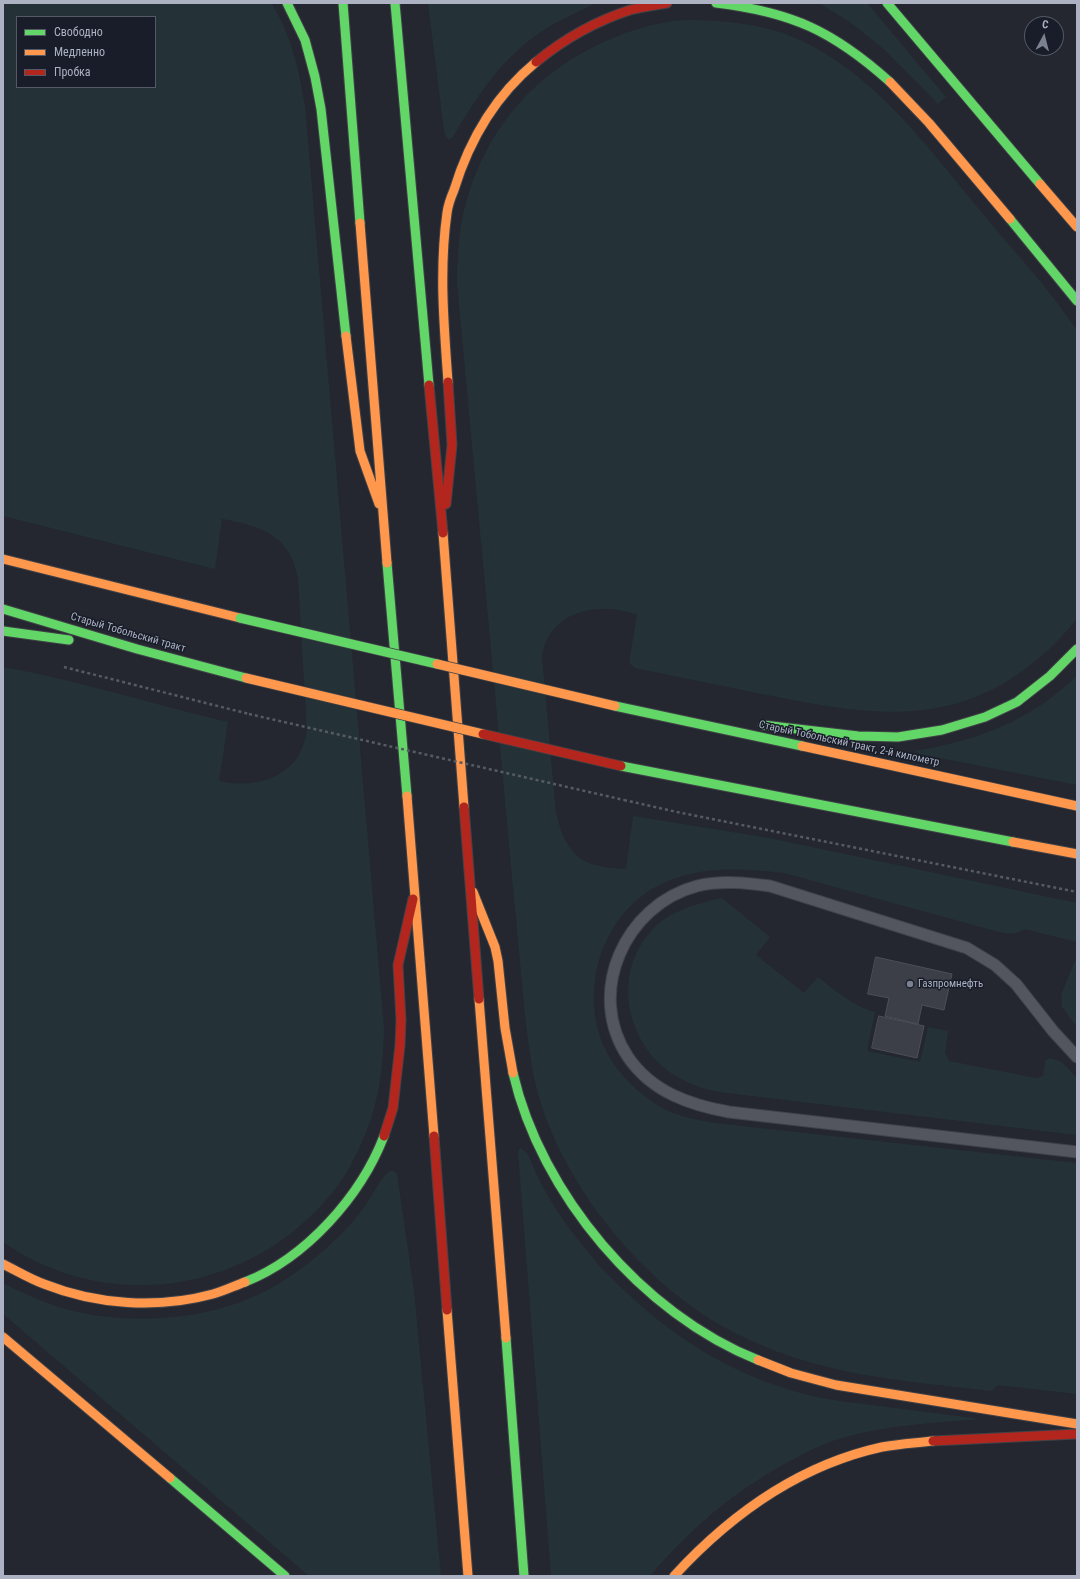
<!DOCTYPE html>
<meta charset="utf-8">
<style>
body{margin:0}
#map{position:relative;width:1080px;height:1579px;overflow:hidden;background:#24272f;font-family:"Roboto Condensed",sans-serif}
canvas{display:block}
.frame{position:absolute;inset:0;border:4px solid #acb2c2;pointer-events:none}
.legend{position:absolute;left:16px;top:16px;width:140px;height:72px;box-sizing:border-box;background:#181d29;border:1px solid #535966;margin:0;padding:5px 7px;list-style:none;font-size:12px;color:#acb2c2}
.legend li{display:flex;align-items:center;gap:8px;height:20px}
.legend b{width:20px;border:1px solid #535966}
.north{position:absolute;left:1024px;top:16px;width:40px;height:40px;box-sizing:border-box;background:#181d29;border:1px solid #535966;border-radius:50%;rotate:7deg;font-size:11px;font-weight:700;line-height:16px;text-align:center;color:#acb2c2}
.north::after{content:'';display:block;margin:auto;width:14px;height:18px;background:#7c818f;clip-path:polygon(50% 0,100% 100%,50% 72%,0 100%)}
</style>
<div id="map">
<canvas width="1080" height="1579"></canvas>
<div class="frame"></div>
<ul class="legend">
<li><b style="height:5px;background:#63d668"></b>Свободно</li>
<li><b style="height:5px;background:#ff974d"></b>Медленно</li>
<li><b style="height:5px;background:#b3261e"></b>Пробка</li>
</ul>
<div class="north">С</div>
</div>
<script>
const ctx = document.querySelector('canvas').getContext('2d');
ctx.lineJoin = 'round';
function fill(path, color) { ctx.fillStyle = color; ctx.fill(path, 'evenodd'); }
function trace(path, color, width, dash) { ctx.strokeStyle = color; ctx.lineWidth = width; ctx.lineCap = dash ? 'butt' : 'round'; ctx.setLineDash(dash || []); ctx.stroke(path); }
function drawText(font, color, halo, rows, align = 'center') {
  ctx.font = font + ' "Roboto Condensed",sans-serif'; ctx.lineWidth = 3; ctx.setLineDash([]); ctx.textBaseline = 'middle'; ctx.strokeStyle = halo; ctx.fillStyle = color; for (const [text, x, y, turn = 0] of rows) {
    ctx.save(); ctx.translate(x, y); ctx.rotate((+turn || 0) * Math.PI / 180); ctx.textAlign = isNaN(turn) ? turn : align; if (halo) ctx.strokeText(text, 0, 0); ctx.fillText(text, 0, 0); ctx.restore();
  }
}
const green = new Path2D(`
 M3 3H271C291 33 299 71 305 106L384 1028C383 1083 375 1122 348 1170 335 1193 314 1214 294 1231 210 1298 92 1304 3 1242V667C79 680 153 705 228 722L219 781C259 790 300 776 307 731L298 579C290 535 262 526 222 519L215 569 3 516ZM17 17H155V87H17Z
 M428 3H596C578 12 558 20 541 32 502 58 476 97 453 137L449 140 446 137 444 130Z
 M819 3H867L946 97 938 104 886 51 850 22Z
 M696 20C727 21 759 24 788 35 872 68 929 149 984 215 1015 253 1051 290 1077 331V618C1064 636 1046 653 1028 667 944 731 858 713 762 694 720 685 677 677 635 668L629 663 637 614C626 612 614 608 603 609 572 609 547 625 542 656L555 804C558 829 568 858 595 865 605 868 615 868 626 869L633 816 769 838 1077 903V942L1025 929C1016 935 1009 934 999 932L784 873C747 869 709 866 673 879 606 903 577 983 604 1047 614 1069 632 1087 651 1101 669 1115 692 1119 714 1123L1077 1163V1394L998 1385 991 1391C934 1384 876 1380 820 1365 792 1358 763 1347 737 1334 650 1290 573 1199 542 1107 532 1078 529 1047 525 1016L457 283C457 264 458 245 461 225 477 140 528 75 608 40 627 32 648 25 668 22 677 20 687 20 696 20Z
 M1077 676V785L920 754 915 751C980 740 1029 721 1077 676Z
 M722 898 770 937 756 955 804 993 818 977C837 992 853 1006 875 1012L867 1051 920 1062 928 1027 948 1031 945 1053 949 1061 1036 1078 1043 1076 1045 1061 1050 1058 1062 1062 1077 1078V1135L719 1092C698 1088 678 1080 662 1066 623 1030 615 969 653 929 670 911 698 903 722 898Z
 M1077 956V1027L1062 1007 1061 995Z
 M520 1148C529 1151 533 1167 537 1175 551 1205 572 1233 593 1258 603 1271 615 1282 627 1293 682 1345 746 1382 821 1398 838 1401 855 1403 872 1405 908 1410 944 1414 980 1419 934 1423 888 1425 842 1438 824 1443 807 1452 790 1461 733 1492 692 1527 650 1576H551L518 1152Z
 M389 1171H394L397 1174 414 1291 441 1576H309L3 1314V1283C26 1295 51 1306 77 1312 143 1326 221 1319 280 1283 300 1271 318 1256 335 1240 346 1230 356 1218 365 1206 373 1194 379 1181 389 1171Z`);
const building = new Path2D(`
 M876 957 952 974 944 1010 922 1005 918 1024 885 1016 889 998 868 994Z
 M879 1016 924 1026 917 1058 872 1048Z`);
const path = new Path2D(`
 M64 667 249 714
 M624 800 677 812 1077 892`);
const lane = new Path2D(`
 M1077 1057 1053 1031 1016 984 995 965 967 948 770 886C746 883 722 880 697 886 625 905 585 993 628 1057 652 1092 690 1105 729 1112L1077 1152`);
const fast = new Path2D(`
 M287 3 305 40 315 77 321 109 346 336
 M343 3 360 223
 M395 3 429 385
 M716 3C792 12 833 31 890 82
 M887 3 1040 184
 M1010 219 1077 301
 M387 563 407 796
 M3 609 137 649 246 678
 M3 631 69 640
 M615 706 802 746
 M763 725 858 736 898 737 942 730 985 717 1017 702 1050 676 1077 649
 M621 766 1013 842
 M513 1073C541 1194 642 1314 758 1360
 M245 1282C306 1258 361 1196 384 1136
 M506 1338 524 1576
 M170 1478 285 1576`);
const slow = new Path2D(`
 M890 82 929 123 1010 219
 M1040 184 1077 227
 M360 223 387 563
 M346 336 360 451 379 504
 M448 382C444 326 439 269 447 213 448 205 451 197 454 190 469 141 496 95 536 62
 M443 533 464 807
 M3 559 240 618
 M802 746 1077 806
 M407 796 434 1136
 M1013 842 1077 854
 M473 892 495 947 498 961 505 1028 513 1073
 M479 999 506 1338
 M3 1264C17 1271 30 1279 44 1284 97 1305 158 1309 213 1294 224 1291 234 1286 245 1282
 M447 1310 468 1576
 M3 1337 170 1478
 M758 1360 791 1373 836 1385 1077 1424
 M674 1576C730 1515 800 1465 882 1447 899 1444 916 1443 933 1441`);
const jam = new Path2D(`
 M536 62C564 39 596 21 630 10 642 7 655 5 667 3
 M429 385 443 533
 M446 504 452 445 448 382
 M464 807 479 999
 M384 1136 393 1108 400 1045 401 1020 398 965 413 899
 M434 1136 447 1310
 M933 1441 1077 1434`);
const pathBridge = new Path2D(`
 M249 714 624 800`);
const fastBridge = new Path2D(`
 M240 618 437 664`);
const slowBridge = new Path2D(`
 M437 664 615 706
 M246 678 483 734`);
const jamBridge = new Path2D(`
 M483 734 621 766`);
const markers = [
 [910,984,4,"#7c818f"]
];
const streetNames = [
 ["Старый Тобольский тракт",128,633,16],
 ["Старый Тобольский тракт, 2-й километр",849,744,12]
];
const poiNames = [
 ["Газпромнефть",918,984]
];
fill(green, '#243237');
fill(building, '#3c3f47');
trace(building, '#4b4f58', 1);
trace(lane, '#404248', 13);
trace(fast, '#404248', 11);
trace(slow, '#404248', 11);
trace(jam, '#404248', 11);
trace(path, '#565b62', 2.5, [3, 3]);
trace(lane, '#53565e', 11);
trace(fast, '#63d668', 9);
trace(slow, '#ff974d', 9);
trace(jam, '#b3261e', 9);
trace(fastBridge, '#404248', 11, []);
trace(slowBridge, '#404248', 11, []);
trace(jamBridge, '#404248', 11, []);
trace(pathBridge, '#565b62', 2.5, [3, 3]);
trace(fastBridge, '#63d668', 9);
trace(slowBridge, '#ff974d', 9);
trace(jamBridge, '#b3261e', 9);
for (const [x, y, r, color] of markers) { const dot = new Path2D(); dot.arc(x, y, r, 0, 2 * Math.PI); ctx.fillStyle = color; ctx.fill(dot); trace(dot, '#181d29', 1.5); }
drawText('11px', '#acb2c2', '#181d29', streetNames);
drawText('11px', '#acb2c2', '#181d29', poiNames, 'left');
</script>
